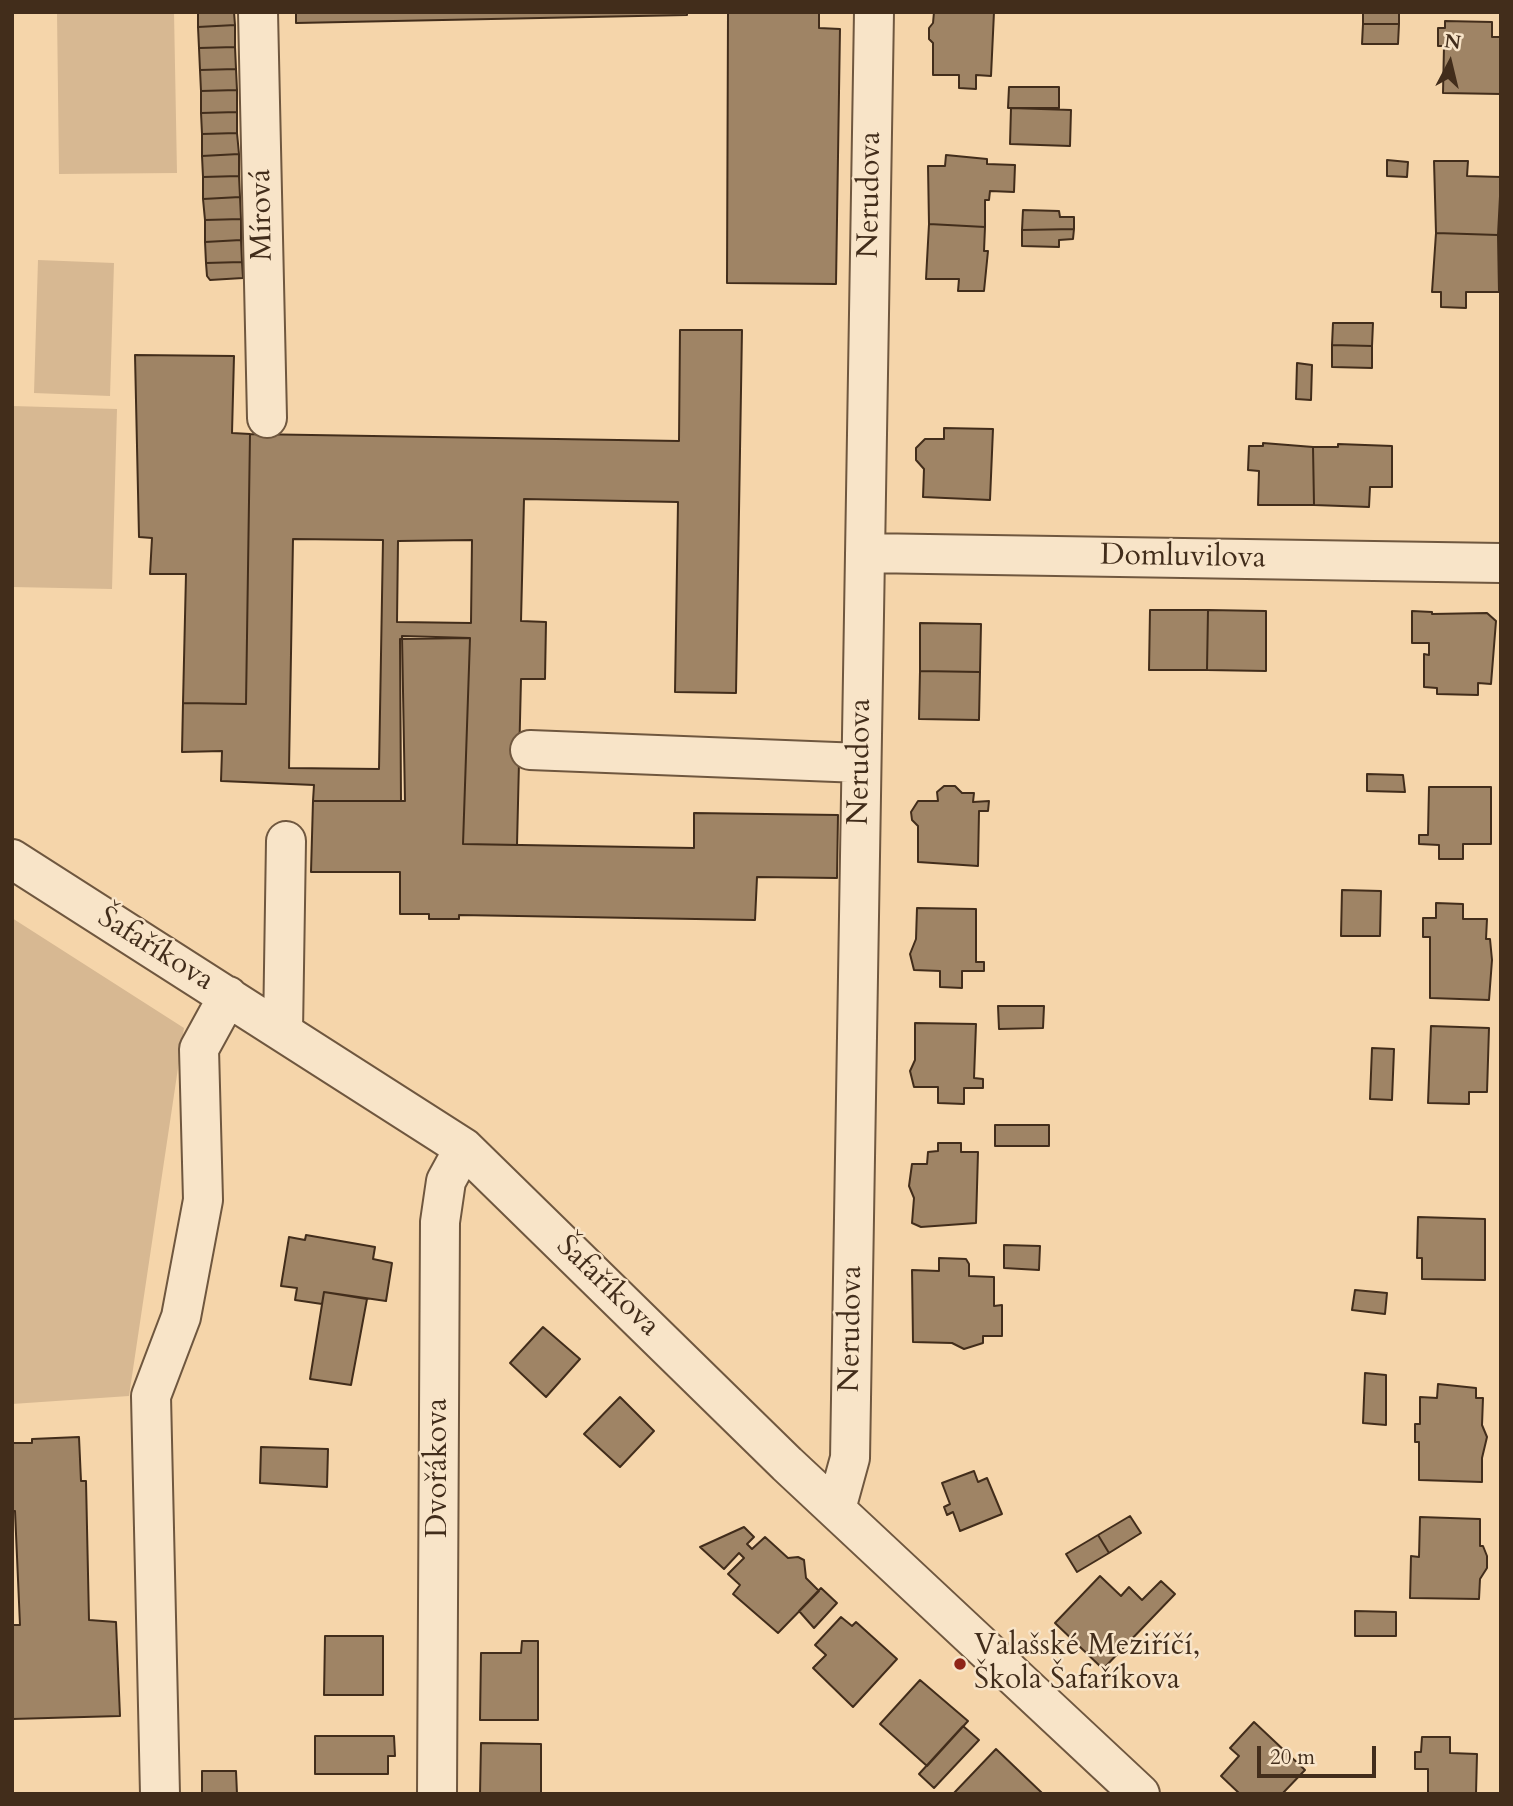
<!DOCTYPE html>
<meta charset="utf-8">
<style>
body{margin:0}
#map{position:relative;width:1513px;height:1806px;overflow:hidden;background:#f5d5aa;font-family:Cardo,serif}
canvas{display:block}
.frame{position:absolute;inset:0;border:14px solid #422d1b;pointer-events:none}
.north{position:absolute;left:1415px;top:28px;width:70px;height:70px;-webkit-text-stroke:5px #f8e4c8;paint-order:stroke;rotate:7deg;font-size:19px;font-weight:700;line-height:28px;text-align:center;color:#422d1b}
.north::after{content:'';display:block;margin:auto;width:24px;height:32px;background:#422d1b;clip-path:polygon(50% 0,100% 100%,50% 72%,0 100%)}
.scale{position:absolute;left:1257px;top:1746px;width:119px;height:32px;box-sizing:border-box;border:4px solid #422d1b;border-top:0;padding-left:9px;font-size:21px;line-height:24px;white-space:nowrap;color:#422d1b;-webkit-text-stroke:5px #f8e4c8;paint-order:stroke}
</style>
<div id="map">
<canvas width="1513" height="1806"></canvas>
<div class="frame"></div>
<div class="north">N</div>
<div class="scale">20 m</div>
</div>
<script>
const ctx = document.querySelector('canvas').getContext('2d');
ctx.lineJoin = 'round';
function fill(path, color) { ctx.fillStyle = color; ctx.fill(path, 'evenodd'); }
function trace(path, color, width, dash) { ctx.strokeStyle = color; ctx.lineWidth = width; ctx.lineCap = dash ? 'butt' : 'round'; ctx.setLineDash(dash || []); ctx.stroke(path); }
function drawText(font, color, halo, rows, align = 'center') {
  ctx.font = font + ' Cardo,serif'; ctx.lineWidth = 5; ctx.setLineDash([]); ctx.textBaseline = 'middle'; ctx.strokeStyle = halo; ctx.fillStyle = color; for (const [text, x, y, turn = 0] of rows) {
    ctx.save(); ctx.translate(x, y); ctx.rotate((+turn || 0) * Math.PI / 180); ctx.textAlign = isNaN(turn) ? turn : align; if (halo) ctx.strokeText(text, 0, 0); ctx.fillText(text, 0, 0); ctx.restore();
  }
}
const green = new Path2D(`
 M57 12H174L177 173 59 174Z
 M38 260 114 263 110 396 34 393Z
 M12 406 117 409 112 589 12 587Z
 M12 918 184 1028 129 1396 12 1404Z`);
const building = new Path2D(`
 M198 12H234L235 25 198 27Z
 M296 12H687V15L296 23Z
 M728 12H819V28L840 29 836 284 727 283Z
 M934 12H994L991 76 976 75V89L959 88V75H933V43L929 39V28L933 23Z
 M1363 12H1399V24H1363Z
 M1445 21 1492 22V37H1501V94L1443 93 1444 46H1438V28H1445Z
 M1363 24H1399L1398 44H1362Z
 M235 25V47L199 48 198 27Z
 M235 47 236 69 200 70 199 48Z
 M236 69 237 90 201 91 200 70Z
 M1009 87H1059V108H1008Z
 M237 90V112L201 113V91Z
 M1011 108 1071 110 1070 146 1010 144Z
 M237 112V133L202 134 201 113Z
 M237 133 239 154 202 156V134Z
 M239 154V176L203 177 202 156Z
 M946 155 987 159V164L1015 165 1014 192 990 191 989 200H985V227L929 224 928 166H945Z
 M1387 160 1408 162 1407 177 1387 176Z
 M1434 161H1468L1467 176 1501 177 1498 235 1436 233Z
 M239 176 240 197 203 199V177Z
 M240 197 241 219 205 220 203 199Z
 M1023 210 1059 211 1060 217H1074V229L1022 230Z
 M241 219V240L205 242V220Z
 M929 224 985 227 984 251H988L984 291H958L959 279H926Z
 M1074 229 1073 239 1059 240V247L1022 246V230Z
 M1436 233 1498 235 1499 292H1466V308L1441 307V292H1432Z
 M241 240 242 262 206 263 205 242Z
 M242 262 243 278 210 280 207 276 206 263Z
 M1333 323H1373L1372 346 1332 345Z
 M680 330H742L736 693 675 692 678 502 524 499 521 621 546 622 545 679H521L517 845 463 844 470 638 400 639 401 801H313L314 785 221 781 222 751 182 752 183 703 246 704 250 434 679 441ZM293 539 383 540 379 769 289 768ZM472 540 471 623 397 622 398 541Z
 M1332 345 1372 346V368L1332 367Z
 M135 355 234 356 232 433 250 434 246 704 183 703 186 574H150L152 538 139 537Z
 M1297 363 1312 365 1311 400 1296 399Z
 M944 428 993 429 990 500 923 497 924 469 916 460V448L925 439H944Z
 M1263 443 1313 447 1314 505H1258L1259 471 1248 470 1249 446H1263Z
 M1338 444 1392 446V487H1370L1369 507 1314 505 1313 447H1338Z
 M1150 610H1208L1207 670H1149Z
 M1208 610 1266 611V671L1207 670Z
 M1412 611 1432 612V614L1487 613 1496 621 1491 684 1478 683V695L1437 694V688L1424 687V654L1429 655V643H1412Z
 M920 623 981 624 980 672 920 671Z
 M402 636 470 638 463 844 694 848V813L838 815 837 878 757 877 755 920 459 915V919H429V914H400V872H311L313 801H405Z
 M920 671 980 672 979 720 919 719Z
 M1367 774 1403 775 1405 792 1367 791Z
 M944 786H955L962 793H974L973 802 989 801 988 811H979L978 866 918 862V826L912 820 911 812 918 801H938L937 792Z
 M1429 787H1491V844H1463V859H1439V845L1419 844V835H1428Z
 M1342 890 1381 891 1380 936H1341Z
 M1436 903 1463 904V919H1487L1486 939H1490L1492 960 1489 1000 1430 998V937H1423V918H1436Z
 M917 908 976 909V962H984V971H962V988L940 987V971L914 970 910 954 916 939Z
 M998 1006H1044L1043 1028 999 1029Z
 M915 1023 976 1024 974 1078 983 1079V1088H964V1104L938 1103V1087H914L910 1071 915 1060Z
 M1431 1026 1489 1028 1487 1092H1469V1104L1428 1103Z
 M1372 1048 1394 1049 1392 1100 1370 1099Z
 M995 1125H1049V1146H995Z
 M938 1143H961V1152H978L976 1223 921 1227 912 1223 914 1198 909 1186 912 1164H927L928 1152 938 1151Z
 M1418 1217 1485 1219V1280L1422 1279V1258H1417Z
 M306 1235 375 1247 373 1259 392 1263 386 1301 324 1292 322 1304 295 1300 297 1288 281 1286 289 1237 305 1240Z
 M1004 1245 1040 1246 1039 1270 1004 1268Z
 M939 1258 966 1259 969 1264V1276L994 1277V1306L1002 1305V1336H983V1343L964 1349 952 1343 913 1342 912 1270 939 1271Z
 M1355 1290 1387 1293 1385 1314 1352 1310Z
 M324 1292 367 1299 351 1385 310 1379Z
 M543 1327 580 1359 546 1397 510 1363Z
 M1365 1373 1386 1375V1425L1363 1423Z
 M1438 1384 1476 1388V1398H1483L1482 1425 1487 1437 1482 1458V1482L1419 1480V1442H1415V1424H1420V1397L1437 1398Z
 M620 1397 654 1431 620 1467 584 1434Z
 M79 1437 81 1481H86L89 1620 116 1622 120 1716 12 1719V1625H20L15 1511H12V1443H32V1439Z
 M261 1447 328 1449 327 1487 260 1483Z
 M974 1471 978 1482 987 1478 1002 1514 960 1531 953 1512 947 1515 944 1507 950 1504 942 1483Z
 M1130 1516 1141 1533 1109 1553 1098 1535Z
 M1420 1517 1480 1519V1546H1483L1487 1556V1568L1480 1579 1479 1599 1410 1598 1411 1556 1419 1557Z
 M744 1527 754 1537 747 1544 752 1549 765 1537 788 1558 798 1557 804 1560 806 1578 819 1591 778 1633 733 1594 740 1585 728 1574 744 1558 739 1553 724 1569 700 1547Z
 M1098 1535 1109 1553 1077 1572 1066 1554Z
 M1100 1576 1121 1596 1129 1587 1142 1600 1161 1581 1175 1594 1103 1669 1055 1623Z
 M821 1588 837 1603 814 1628 799 1611Z
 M1355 1611 1396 1612V1636H1355Z
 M841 1617 852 1626 856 1622 897 1659 853 1707 813 1668 826 1655 815 1645Z
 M325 1636H383V1695H324Z
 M522 1641H538V1720H480L481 1653H521Z
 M920 1680 968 1721 927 1766 880 1724Z
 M1254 1722 1305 1770 1282 1794H1240L1221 1776 1239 1756 1230 1748Z
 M963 1726 979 1740 934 1788 919 1774Z
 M315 1736H394L395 1756H388V1774H315Z
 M1422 1737H1450V1753L1477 1754 1476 1794H1428V1769H1415V1752H1421Z
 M481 1743 541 1744V1794H480Z
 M996 1749 1042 1793 1041 1794 954 1793Z
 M202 1771H236L237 1794H202Z`);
const minor = new Path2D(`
 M258 12 267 418
 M865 553 1501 563
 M530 750 861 763
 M12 859 464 1148 787 1464 1140 1794
 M283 1031 286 841
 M836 1509 850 1458 874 12
 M160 1794 151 1396 181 1317 203 1200 199 1049 228 996
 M437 1794 440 1222 446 1181 464 1148`);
const markers = [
 [960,1664,7,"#8f2418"]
];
const streetNames = [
 ["Nerudova",871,195,-89],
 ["Mírová",263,215,-91],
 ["Domluvilova",1183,558,1],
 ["Nerudova",861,762,-89],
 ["Šafaříkova",155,950,32],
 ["Šafaříkova",607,1287,44],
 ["Nerudova",852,1329,-89],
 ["Dvořákova",439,1468,-90]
];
const poiNames = [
 ["Valašské Meziříčí,",974,1647],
 ["Škola Šafaříkova",974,1681]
];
fill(green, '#d7b892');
fill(building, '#9f8465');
trace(building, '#422d1b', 2);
trace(minor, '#6f573f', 42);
trace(minor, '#f8e4c8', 38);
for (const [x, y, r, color] of markers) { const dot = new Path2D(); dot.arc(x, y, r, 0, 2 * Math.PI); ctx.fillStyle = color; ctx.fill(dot); trace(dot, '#f8e4c8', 2.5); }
drawText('30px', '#422d1b', '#f8e4c8', streetNames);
drawText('30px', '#422d1b', '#f8e4c8', poiNames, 'left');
</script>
